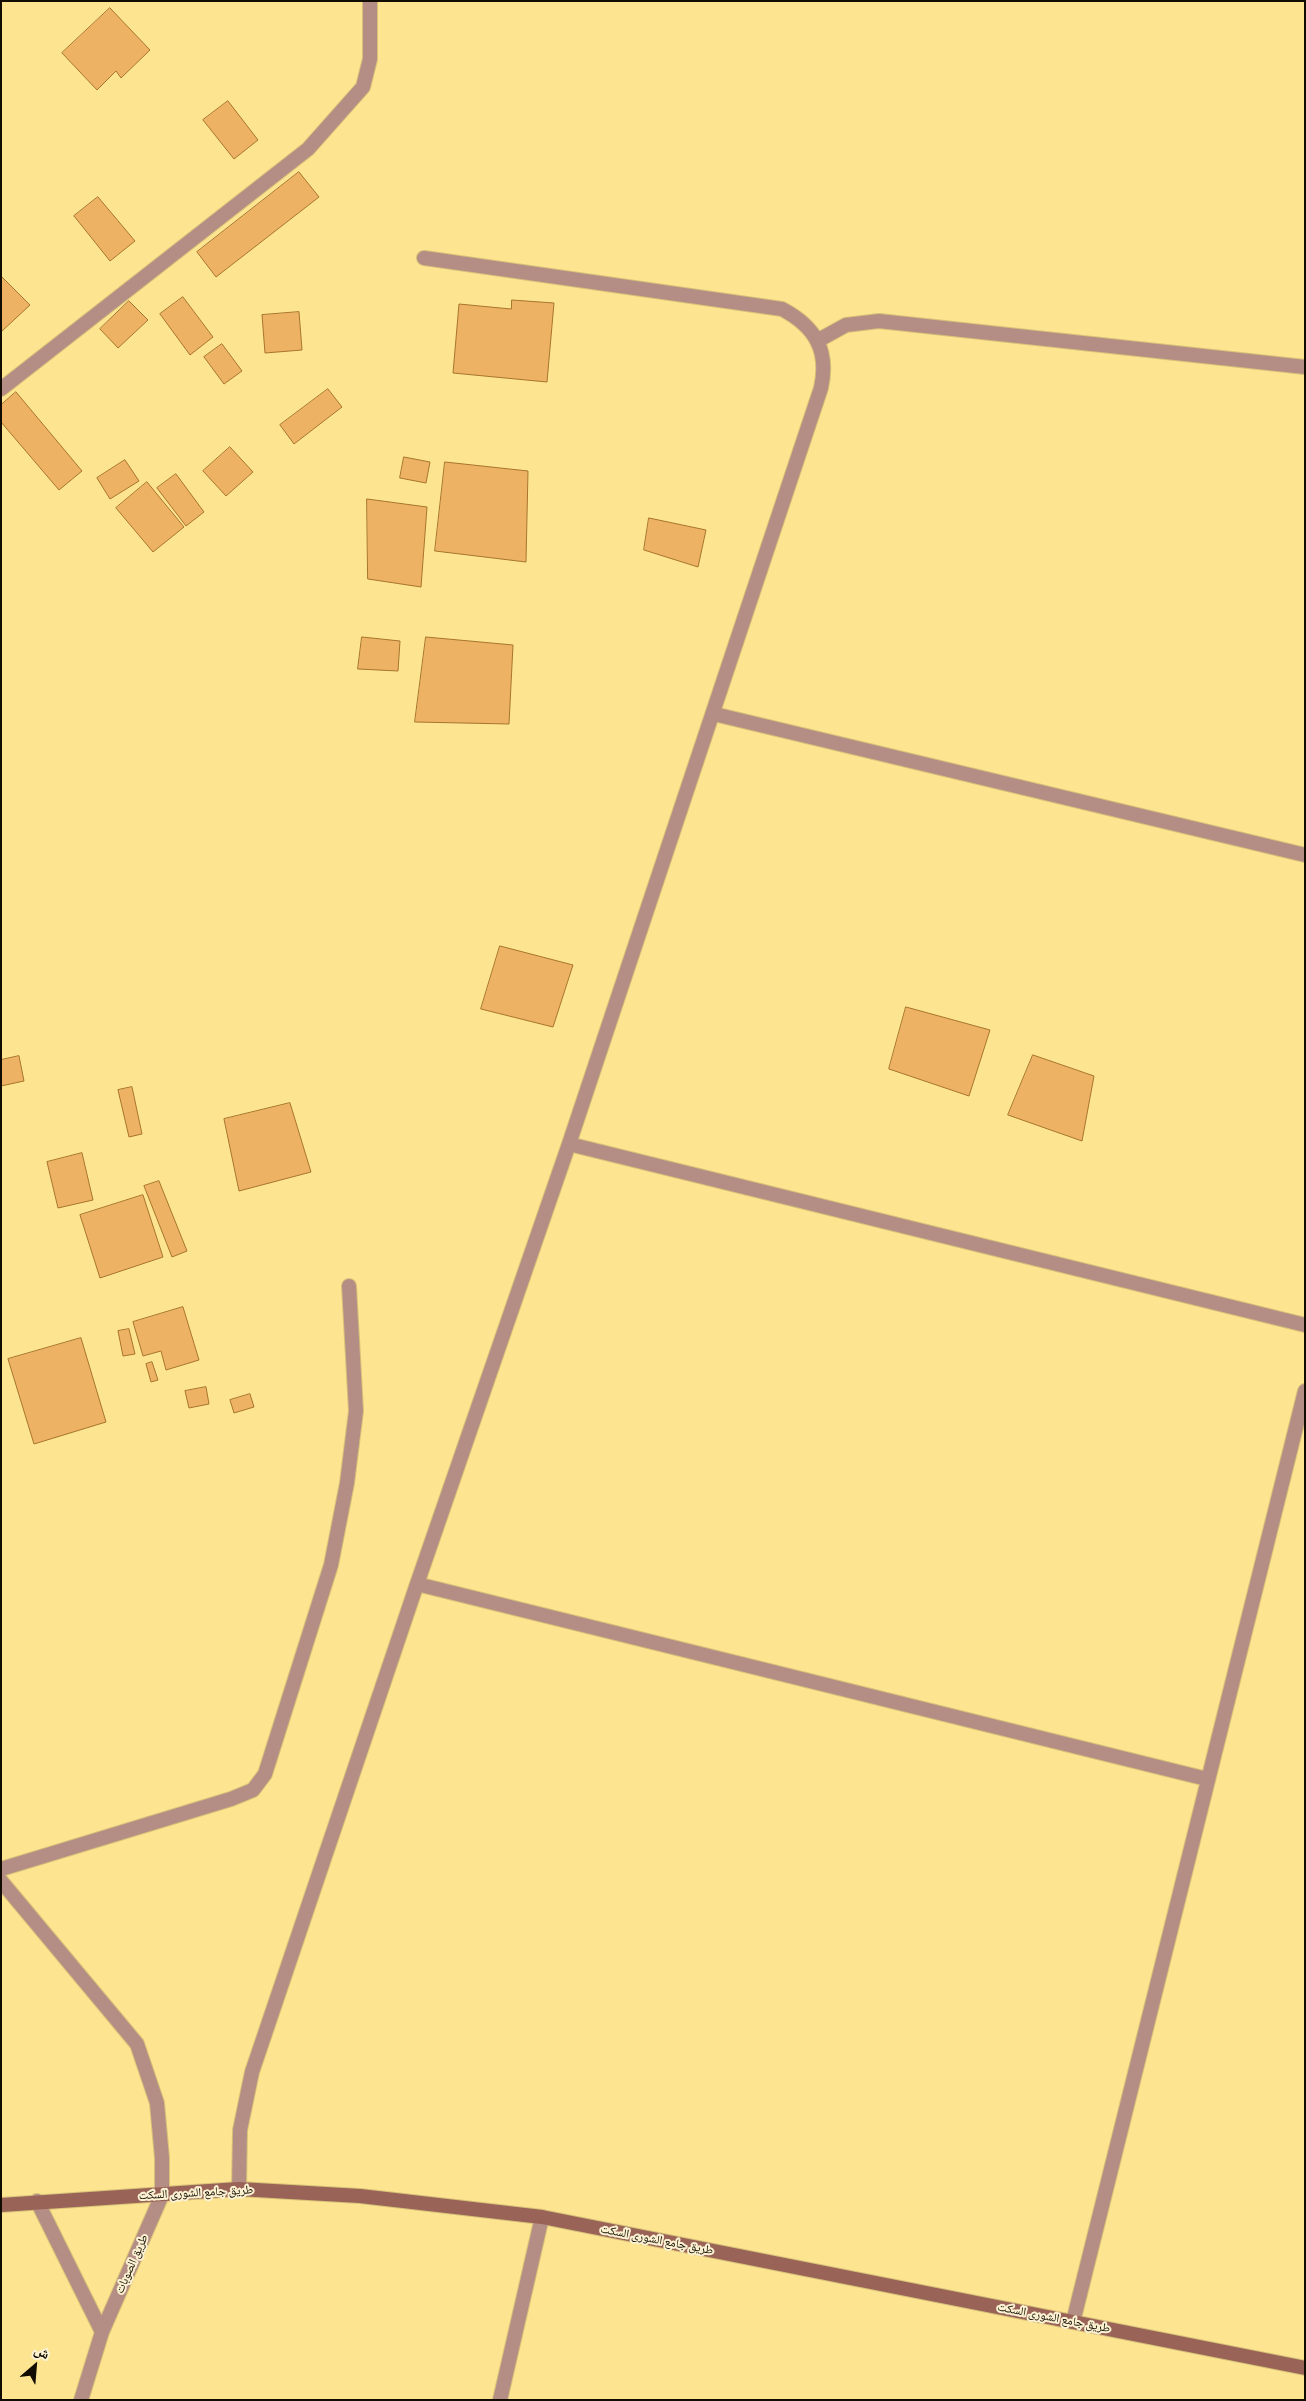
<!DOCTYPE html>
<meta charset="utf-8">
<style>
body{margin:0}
#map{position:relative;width:1306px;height:2401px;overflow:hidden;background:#fde490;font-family:"Fira Sans Condensed","Noto Naskh Arabic",sans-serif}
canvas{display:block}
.frame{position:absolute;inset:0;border:2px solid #120b00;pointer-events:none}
.north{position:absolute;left:10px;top:2341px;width:50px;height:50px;-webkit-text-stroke:4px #fcf2d2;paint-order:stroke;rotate:27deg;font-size:14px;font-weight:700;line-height:20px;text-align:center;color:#120b00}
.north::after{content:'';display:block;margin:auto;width:18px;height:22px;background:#120b00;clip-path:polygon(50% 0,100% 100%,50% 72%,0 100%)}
</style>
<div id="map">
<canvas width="1306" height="2401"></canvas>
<div class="frame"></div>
<div class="north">ش</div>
</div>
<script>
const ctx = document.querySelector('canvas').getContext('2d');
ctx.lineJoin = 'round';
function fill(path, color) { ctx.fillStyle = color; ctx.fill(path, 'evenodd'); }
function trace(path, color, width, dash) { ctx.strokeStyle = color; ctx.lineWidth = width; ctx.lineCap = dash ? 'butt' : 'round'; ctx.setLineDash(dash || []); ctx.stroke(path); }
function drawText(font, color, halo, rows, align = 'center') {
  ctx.font = font + ' "Fira Sans Condensed","Noto Naskh Arabic",sans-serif'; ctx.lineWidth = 4; ctx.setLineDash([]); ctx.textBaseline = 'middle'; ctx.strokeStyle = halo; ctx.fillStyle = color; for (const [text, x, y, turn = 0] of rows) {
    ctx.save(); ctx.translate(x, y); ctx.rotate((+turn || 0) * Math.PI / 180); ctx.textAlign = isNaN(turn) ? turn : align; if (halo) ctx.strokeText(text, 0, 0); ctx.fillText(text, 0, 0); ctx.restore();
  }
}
const building = new Path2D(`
 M110 8 150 50 121 78 116 71 97 90 62 53Z
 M228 101 258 140 234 159 203 120Z
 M299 172 319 197 216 277 197 252Z
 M98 197 135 241 110 261 74 216Z
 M1 276 30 305 1 332Z
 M183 297 213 337 190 355 160 314Z
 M512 300 554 303 547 382 453 373 459 304 511 309Z
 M129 301 148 320 118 348 100 329Z
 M299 312 302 350 265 353 262 315Z
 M222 344 242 371 224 384 204 357Z
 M328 389 342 407 294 444 280 425Z
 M16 392 82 471 59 490 1 422V405Z
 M230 447 253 472 226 496 203 471Z
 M404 457 430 462 426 483 400 478Z
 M125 460 139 481 110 499 97 478Z
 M445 462 528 471 526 562 435 551Z
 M176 474 204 512 186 526 157 488Z
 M147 482 184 527 153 552 116 508Z
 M367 499 427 507 421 587 368 579Z
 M649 518 706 530 698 567 644 550Z
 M362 637 400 641 398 671 358 669Z
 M426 637 513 645 509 724 415 722Z
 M500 946 573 965 553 1027 481 1009Z
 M906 1007 990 1030 969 1096 889 1069Z
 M1033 1055 1094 1076 1082 1141 1008 1115Z
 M19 1056 24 1081 1 1086V1060Z
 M132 1087 142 1134 129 1137 118 1090Z
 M290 1103 311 1172 239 1191 224 1119Z
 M82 1153 93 1200 58 1208 47 1162Z
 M159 1181 187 1251 172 1257 144 1186Z
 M143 1195 163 1257 100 1278 80 1215Z
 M183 1307 199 1360 166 1370 161 1351 143 1356 133 1322Z
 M129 1329 135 1354 123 1356 118 1331Z
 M81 1338 106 1422 34 1444 8 1359Z
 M152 1362 158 1380 151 1382 146 1364Z
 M206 1387 209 1404 189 1408 185 1391Z
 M250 1394 254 1407 234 1413 230 1400Z`);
const minor = new Path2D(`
 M817 341 846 325 879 321 1305 367
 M1 389 308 149 363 87 370 59V1
 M714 714 1305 855
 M569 1144 1305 1325
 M417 1584 1207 1779
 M1 1869 231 1799 253 1790 265 1774 331 1565 347 1483 356 1411 349 1286
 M1 1881 137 2044 157 2103 162 2158V2195L102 2332 81 2400
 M239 2189 240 2130 252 2072 417 1584 569 1144 821 388C829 351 816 327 782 309L424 258
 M37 2201 102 2332
 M1073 2322 1305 1391
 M500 2400 542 2217`);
const secondary = new Path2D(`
 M1 2205 239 2189 360 2196 542 2217 1305 2368`);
const streetNames = [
 ["طريق جامع الشورى السكت",196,2193,-3],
 ["طريق جامع الشورى السكت",657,2240,11],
 ["طريق الصوبات",132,2264,-66],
 ["طريق جامع الشورى السكت",1054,2318,11]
];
fill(building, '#edb263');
trace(building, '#a7752d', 1);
trace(minor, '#d7c179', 16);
trace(secondary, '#d7c179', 16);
trace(minor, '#b48e85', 14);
trace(secondary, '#996357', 14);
drawText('12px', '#120b00', '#fcf2d2', streetNames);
</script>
